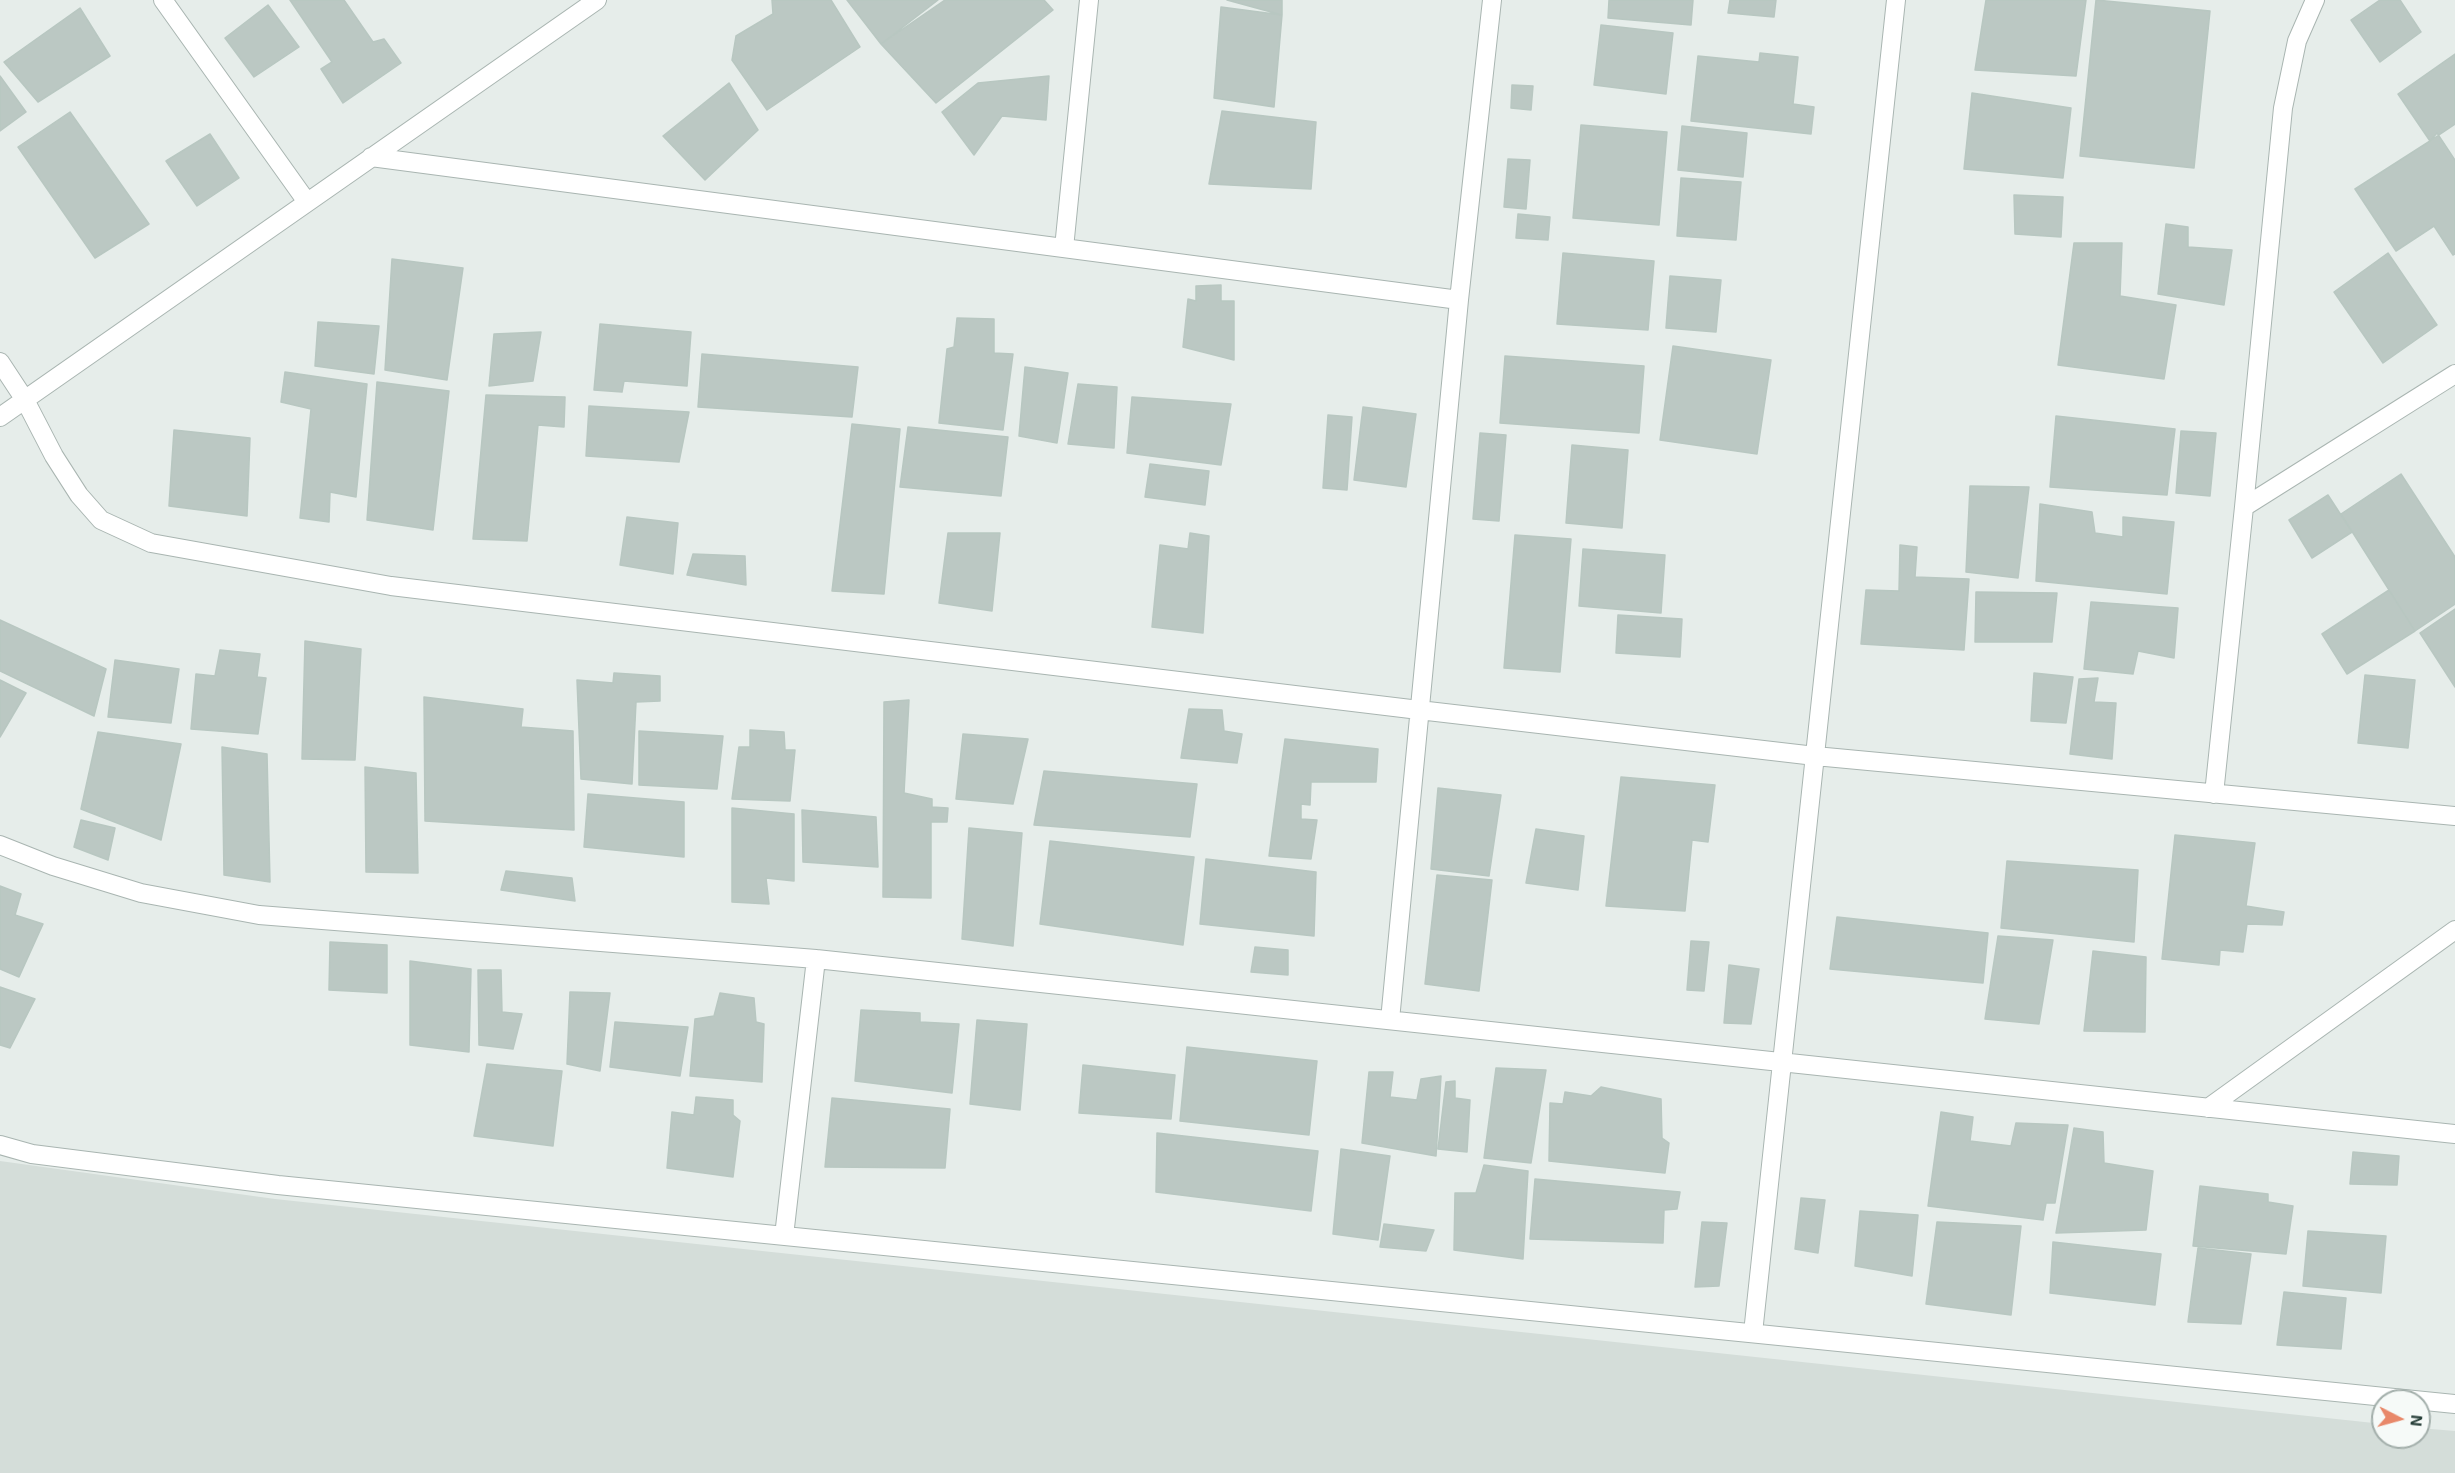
<!DOCTYPE html>
<style>
body{margin:0}
#map{position:relative;width:2455px;height:1473px;overflow:hidden;background:#e6edea;font-family:"Exo 2",sans-serif}
canvas{display:block}
.north{position:absolute;left:2371px;top:1389px;width:60px;height:60px;box-sizing:border-box;background:#f6faf8;border:2px solid #a3afab;border-radius:50%;rotate:96deg;font-size:16px;font-weight:700;line-height:24px;text-align:center;color:#263e38}
.north::after{content:'';display:block;margin:auto;width:21px;height:27px;background:#e8886a;clip-path:polygon(50% 0,100% 100%,50% 72%,0 100%)}
</style>
<div id="map">
<canvas width="2455" height="1473"></canvas>
<div class="north">N</div>
</div>
<script>
const ctx = document.querySelector('canvas').getContext('2d');
ctx.lineJoin = 'round';
function fill(path, color) { ctx.fillStyle = color; ctx.fill(path, 'evenodd'); }
function trace(path, color, width, dash) { ctx.strokeStyle = color; ctx.lineWidth = width; ctx.lineCap = dash ? 'butt' : 'round'; ctx.setLineDash(dash || []); ctx.stroke(path); }
const built = new Path2D(`
 M0 1161 275 1199 2383 1424V1437H2419V1428L2455 1431V1473H0Z`);
const building = new Path2D(`
 M290 0H344L373 42 384 39 401 63 343 103 321 69 332 62Z
 M772 0H831L860 47 767 110 732 60 736 36 773 14Z
 M847 0H938L881 44Z
 M945 0H1044L1053 10 936 103 881 44Z
 M1227 0H1282V15Z
 M1609 0H1693L1691 25 1608 18Z
 M1730 0H1776L1774 17 1728 13Z
 M1986 0H2086L2076 76 1975 70Z
 M2096 0 2210 11 2194 168 2080 156Z
 M2380 0H2400L2421 32 2380 62 2351 20Z
 M268 5 299 47 254 77 225 38Z
 M1221 7 1282 15 1274 107 1214 98Z
 M80 8 110 56 38 102 4 62Z
 M1601 25 1673 33 1666 94 1594 85Z
 M1760 53 1798 57 1793 104 1814 107 1811 134 1691 121 1698 56 1759 62Z
 M2455 54V124L2430 141 2398 94Z
 M0 76 26 112 0 131Z
 M1049 76 1046 120 1002 116 974 155 942 112 978 83Z
 M729 83 758 130 705 180 663 136Z
 M1512 85 1533 86 1531 110 1511 108Z
 M1972 93 2071 108 2063 178 1964 169Z
 M1222 111 1316 122 1311 189 1209 184Z
 M70 112 149 224 95 258 18 147Z
 M1581 125 1667 132 1659 225 1573 218Z
 M1682 126 1747 133 1743 177 1678 170Z
 M2437 133 2455 160V254L2453 255 2434 226 2396 251 2355 189 2430 141Z
 M210 134 239 178 197 206 166 161Z
 M1508 159 1530 160 1526 209 1504 207Z
 M1681 178 1741 182 1736 240 1677 236Z
 M2014 195 2063 197 2061 237 2015 234Z
 M1518 214 1550 217 1548 240 1516 238Z
 M2166 224 2188 227V247L2232 250 2224 305 2158 294Z
 M2074 243H2122L2120 296 2176 305 2164 379 2058 365Z
 M1563 253 1654 261 1648 330 1557 324Z
 M2388 253 2437 325 2383 363 2334 292Z
 M392 259 463 268 447 380 385 370Z
 M1670 276 1721 280 1716 332 1666 328Z
 M1221 285V301H1234V360L1183 347 1188 299 1196 301V286Z
 M957 318 994 319V353L1013 354 1003 430 939 423 947 349 954 347Z
 M318 322 379 326 374 374 315 366Z
 M600 324 691 332 687 386 624 381 622 392 594 390Z
 M541 332 533 381 489 386 494 334Z
 M1673 346 1771 360 1757 454 1660 440Z
 M702 354 858 367 852 417 698 407Z
 M1505 356 1644 366 1639 433 1500 423Z
 M1025 367 1068 373 1057 443 1019 436Z
 M285 372 367 384 356 497 330 492 329 522 300 518 311 409 281 402Z
 M377 382 449 391 433 530 367 520Z
 M1078 384 1117 387 1114 448 1068 444Z
 M486 395 565 397 564 427 538 425 527 541 473 539Z
 M1132 397 1231 404 1221 465 1127 453Z
 M589 406 689 412 679 462 586 456Z
 M1363 407 1416 414 1406 487 1354 480Z
 M1328 415 1352 417 1347 490 1323 488Z
 M2056 416 2175 429 2167 495 2050 487Z
 M852 424 900 429 884 594 832 591Z
 M908 427 1008 437 1001 496 900 487Z
 M174 430 250 438 247 516 169 506Z
 M2181 431 2216 433 2210 496 2176 493Z
 M1480 433 1506 435 1499 521 1473 519Z
 M1572 445 1628 450 1622 528 1566 523Z
 M1150 464 1209 471 1205 505 1145 497Z
 M2401 474 2455 557V604L2415 631 2341 514Z
 M1970 486 2029 487 2018 578 1966 572Z
 M2328 495 2352 532 2312 558 2289 520Z
 M2040 504 2092 512 2095 533 2123 537V517L2174 522 2167 594 2036 581Z
 M627 517 678 523 673 574 620 565Z
 M948 533H1000L992 611 939 603Z
 M1190 533 1209 536 1203 633 1152 627 1160 545 1188 549Z
 M1515 535 1571 539 1560 672 1504 668Z
 M1900 545 1917 547 1915 577 1969 579 1964 650 1861 644 1866 590 1899 591Z
 M1583 549 1665 555 1661 613 1579 606Z
 M693 554 745 556 746 585 687 575Z
 M2389 590 2415 631 2347 674 2322 634Z
 M1976 592 2057 593 2052 642H1975Z
 M2091 602 2178 608 2174 658 2138 651 2133 674 2084 669Z
 M2455 609V687L2420 633Z
 M1618 615 1682 619 1680 657 1616 653Z
 M0 620 106 669 94 716 0 671Z
 M305 641 361 649 355 760 302 759Z
 M220 650 260 654 257 677 266 678 258 734 191 729 196 674 215 676Z
 M115 660 179 669 171 723 108 717Z
 M614 673 660 676V701L636 702 632 784 581 779 577 680 613 683Z
 M2034 673 2073 677 2066 723 2031 721Z
 M2365 675 2415 680 2408 748 2358 743Z
 M2098 678 2094 702 2116 703 2112 759 2070 754 2079 679Z
 M0 680 26 693 0 737Z
 M424 697 523 709 521 727 573 731 574 830 425 821Z
 M909 700 904 793 932 799V807L948 808 947 822H931V898L883 897 884 702Z
 M1189 709 1222 710 1224 731 1242 734 1237 763 1181 758Z
 M750 730 784 732 785 750H795L790 801 732 799 739 747H750Z
 M639 731 723 736 717 789 639 785Z
 M98 732 181 744 161 840 81 809Z
 M963 734 1028 739 1013 804 956 799Z
 M1285 739 1378 749 1376 782H1311L1310 805 1301 804V819L1317 820 1311 859 1269 856Z
 M222 747 267 754 270 882 224 875Z
 M365 767 416 773 418 873 366 872Z
 M1044 771 1197 784 1190 837 1034 825Z
 M1621 777 1715 785 1708 842 1692 840 1685 911 1606 906Z
 M1438 788 1501 795 1489 876 1431 869Z
 M588 794 684 802V857L584 847Z
 M732 808 794 814V881L766 878 769 904 732 902Z
 M802 810 876 817 878 867 803 862Z
 M81 820 115 828 108 860 74 847Z
 M969 828 1022 833 1013 946 962 939Z
 M1536 829 1584 836 1578 890 1526 883Z
 M2175 835 2255 843 2246 906 2284 912 2282 925 2247 924 2243 952 2220 950 2219 965 2162 959Z
 M1050 841 1194 857 1183 945 1040 924Z
 M1206 859 1316 872 1314 936 1200 924Z
 M2007 861 2138 870 2134 942 2001 928Z
 M506 871 572 878 575 901 501 890Z
 M1437 875 1492 880 1479 991 1425 984Z
 M0 886 21 894 15 915 43 924 19 977 0 969Z
 M1837 917 1988 933 1983 983 1830 969Z
 M1998 936 2053 940 2039 1024 1985 1019Z
 M1691 941 1709 942 1704 991 1687 990Z
 M330 942 387 945V993L329 990Z
 M1255 947 1288 950V975L1251 972Z
 M2093 951 2146 957 2145 1032 2084 1031Z
 M410 961 471 969 469 1052 410 1045Z
 M1729 965 1759 969 1751 1024 1724 1023Z
 M478 970H501L502 1012 522 1014 513 1049 479 1045Z
 M0 987 35 999 10 1048 0 1045Z
 M570 992 610 993 600 1071 567 1064Z
 M720 993 754 998 756 1022 764 1024 762 1082 690 1076 695 1019 714 1016Z
 M861 1010 920 1013V1022L959 1024 952 1093 855 1081Z
 M977 1020 1027 1024 1020 1110 970 1104Z
 M615 1022 688 1027 680 1076 610 1067Z
 M1187 1047 1317 1061 1309 1135 1180 1121Z
 M487 1064 562 1071 553 1146 474 1136Z
 M1083 1065 1175 1075 1171 1119 1079 1113Z
 M1496 1068 1546 1070 1531 1163 1484 1158Z
 M1369 1072H1393L1390 1097 1417 1100 1421 1079 1441 1076 1436 1156 1362 1143Z
 M1455 1081V1098L1470 1100 1467 1152 1438 1149 1446 1082Z
 M1601 1087 1661 1099 1662 1138 1669 1143 1665 1173 1549 1161 1550 1103 1563 1104 1565 1092 1591 1096Z
 M696 1097 733 1100V1115L740 1121 733 1177 667 1168 672 1112 694 1115Z
 M832 1098 950 1109 945 1168 825 1167Z
 M1941 1112 1973 1117 1970 1141 2011 1146 2016 1123 2068 1125 2055 1203H2046L2043 1220 1928 1206Z
 M2074 1128 2103 1132 2104 1163 2153 1171 2146 1230 2056 1233Z
 M1157 1133 1318 1151 1311 1211 1156 1192Z
 M1341 1149 1390 1156 1378 1240 1333 1234Z
 M2353 1152 2399 1156 2397 1185 2350 1184Z
 M1484 1165 1528 1171 1523 1259 1454 1250 1455 1193H1476Z
 M1535 1179 1680 1192 1677 1209 1664 1210 1663 1243 1530 1239Z
 M2200 1186 2268 1194V1202L2293 1206 2286 1254 2193 1246Z
 M1801 1198 1825 1200 1818 1253 1795 1249Z
 M1860 1211 1918 1215 1912 1276 1855 1266Z
 M1702 1222 1727 1223 1719 1286 1695 1287Z
 M1937 1222 2021 1226 2011 1315 1926 1304Z
 M1384 1224 1434 1230 1426 1251 1380 1247Z
 M2308 1231 2386 1236 2381 1293 2303 1286Z
 M2053 1242 2161 1254 2155 1305 2050 1293Z
 M2198 1248 2251 1254 2241 1324 2188 1322Z
 M2284 1292 2346 1298 2341 1349 2277 1345Z`);
const street = new Path2D(`
 M163 0 307 202
 M371 157 1459 300
 M1064 248 1089 0
 M0 362 25 400 54 456 79 495 101 520 151 543 391 586 1419 710 1815 756 2455 816
 M0 417 597 0
 M2244 507 2455 374
 M2214 794 2244 507 2283 108 2297 41 2315 0
 M0 845 53 866 141 893 259 915 816 959 2455 1134
 M1390 1020 1459 300 1492 0
 M2208 1108 2455 930
 M0 1145 32 1154 278 1185 2455 1404
 M784 1236 816 959
 M1753 1333 1896 0`);
fill(built, '#d4ddd9');
fill(building, '#bbc8c3');
trace(building, '#b8c7c1', 1.5);
trace(street, '#a9b5b1', 20);
trace(street, '#fff', 18);
</script>
